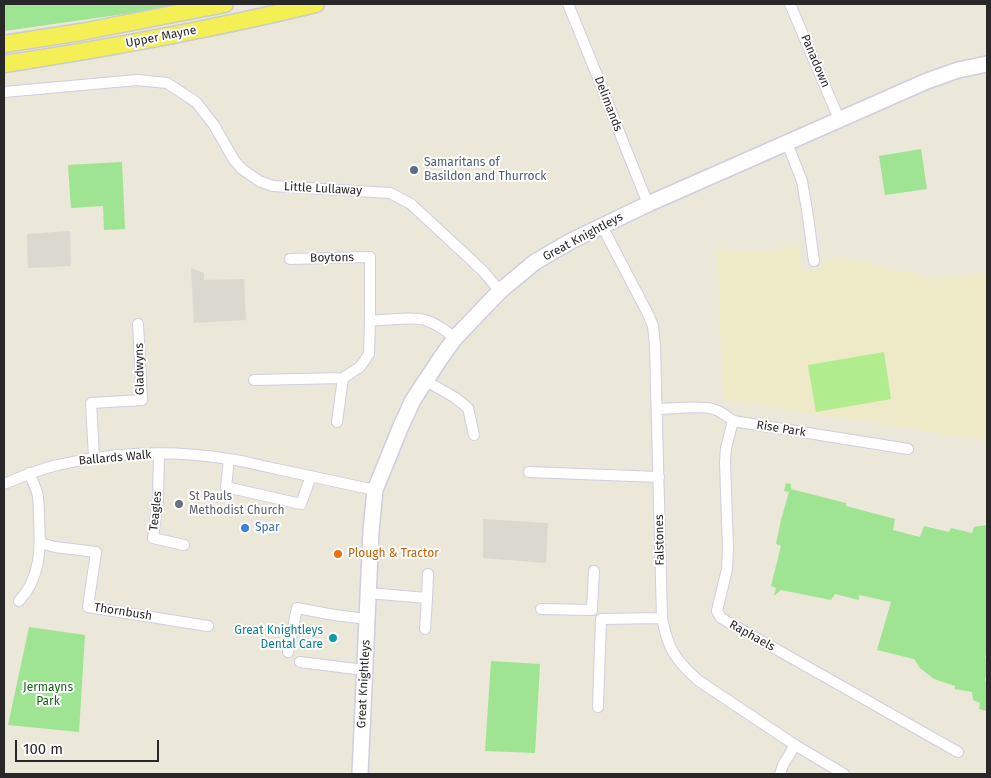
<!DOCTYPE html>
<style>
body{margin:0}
#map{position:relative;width:991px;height:778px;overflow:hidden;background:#ebe7d9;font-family:"Fira Sans",sans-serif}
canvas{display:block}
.frame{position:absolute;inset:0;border:5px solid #282828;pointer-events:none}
.scale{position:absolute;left:15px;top:740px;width:144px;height:22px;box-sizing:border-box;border:2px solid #282828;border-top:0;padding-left:6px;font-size:15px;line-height:18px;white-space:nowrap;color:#282828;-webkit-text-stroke:4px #fff;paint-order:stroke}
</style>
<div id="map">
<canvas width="991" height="778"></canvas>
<div class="frame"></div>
<div class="scale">100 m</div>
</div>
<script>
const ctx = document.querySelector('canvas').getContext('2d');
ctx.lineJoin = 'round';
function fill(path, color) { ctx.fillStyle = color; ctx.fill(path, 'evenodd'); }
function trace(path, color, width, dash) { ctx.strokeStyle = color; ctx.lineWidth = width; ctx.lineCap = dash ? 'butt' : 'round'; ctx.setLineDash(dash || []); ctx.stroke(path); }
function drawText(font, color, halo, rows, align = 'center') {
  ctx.font = font + ' "Fira Sans",sans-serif'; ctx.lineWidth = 4; ctx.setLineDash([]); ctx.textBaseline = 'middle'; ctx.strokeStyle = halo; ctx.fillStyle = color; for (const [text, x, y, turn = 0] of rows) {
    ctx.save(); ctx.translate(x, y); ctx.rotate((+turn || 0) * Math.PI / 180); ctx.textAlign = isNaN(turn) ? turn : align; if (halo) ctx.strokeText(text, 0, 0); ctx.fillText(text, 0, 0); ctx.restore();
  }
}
const education = new Path2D(`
 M798 245 802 272 823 269 822 261 839 258 851 259 936 279 987 272V441L723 399 717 247 755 253Z`);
const green = new Path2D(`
 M4 4H195L4 31Z
 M921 149 927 189 885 195 879 156Z
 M122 162 125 229 104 230 103 206 71 208 68 165Z
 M786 483 791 484V489L846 503V506L895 519 893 530 920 537 924 526 949 532 951 528 972 533 974 527 987 525V650L985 658 987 659V671L985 680 987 685V711L979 709 980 703 973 700 972 692 955 689V686L934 679 920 668 914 659 877 650 891 602 859 595V600L835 594 831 600 781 590 774 596 776 588 771 586 781 546 776 544 781 520 789 492 784 491Z
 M29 627 85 635 79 732 8 725Z
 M491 661 540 664 535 753 485 751Z`);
const pitch = new Path2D(`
 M884 352 891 399 816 412 808 365Z`);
const plaza = new Path2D(`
 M70 231 71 266 28 268 27 234Z
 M191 268 204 273V280L244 279 246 320 194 323Z
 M483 519 548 523 546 563 483 558Z`);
const street = new Path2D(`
 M568 4 599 80 620 134 648 204
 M790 4 839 119
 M4 92 137 80 167 83 196 102 214 125 234 160 242 169 259 181 273 186 390 193 411 204 483 271 500 291
 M787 143 802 181 807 210 814 261
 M602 226 648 314 653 326 655 346 662 618C668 649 675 660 699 681L795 745 844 774
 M290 259 370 257V321L369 354 360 367 343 378
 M370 321C385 320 411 316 425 320 436 323 446 331 455 338
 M254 380 343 378 337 422
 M426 381 454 397 468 408 474 435
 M657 409C672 409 700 405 713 409 721 411 727 416 733 421L908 449
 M733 421 726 448 725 462 728 549 727 569 717 611 721 618 958 752
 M159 454 158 499 153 538 184 545
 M94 457 91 403 142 400 138 324
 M229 459 226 487 301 504 311 476
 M529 472 659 477
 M4 484C21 477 39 469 58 465 113 452 173 450 229 459 245 461 261 466 277 469 310 476 342 483 375 490
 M40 543 55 547 96 552 88 607 208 626
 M368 593 427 598 425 629
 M427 598 428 574
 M19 601C40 579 41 549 39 519 39 511 39 500 37 492 35 486 32 480 29 473
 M541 609 592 610 594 571
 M288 652 297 608 334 615 367 619
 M300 662 364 670
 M598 707 601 619 662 618
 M780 774 783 765 795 745`);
const secondary = new Path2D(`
 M360 774 371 531 375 490 401 426 413 400 440 359 455 338 500 291 535 262 571 241 648 204 927 81 958 70 987 64`);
const primary = new Path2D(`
 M4 44 81 32 225 4
 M4 64C109 48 213 29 316 4`);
const markers = [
 [414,170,5,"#5c6f8a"],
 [179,504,5,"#6b7280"],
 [245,528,5,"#3f7fe0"],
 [338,554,5,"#e8710a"],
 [333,638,5,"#0f9aa8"]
];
const streetNames = [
 ["Upper Mayne",161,37,-11],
 ["Panadown",815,61,67],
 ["Delimands",608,104,69],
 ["Little Lullaway",323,189,3],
 ["Great Knightleys",583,237,-28],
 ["Boytons",332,258,-1],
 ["Gladwyns",140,369,-91],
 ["Rise Park",781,429,9],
 ["Ballards Walk",115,458,-5],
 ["Teagles",156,511,-84],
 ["Falstones",660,540,-91],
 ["Thornbush",123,612,9],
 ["Raphaels",752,636,29],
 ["Great Knightleys",364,684,-87]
];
const serviceNames = [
 ["Samaritans of",424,163],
 ["Basildon and Thurrock",424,177]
];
const worshipNames = [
 ["St Pauls",189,497],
 ["Methodist Church",189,511]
];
const shopNames = [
 ["Spar",255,528]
];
const foodNames = [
 ["Plough & Tractor",348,554]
];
const cultureNames = [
 ["Great Knightleys",323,631],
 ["Dental Care",323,645]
];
const parkNames = [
 ["Jermayns",48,688],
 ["Park",48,702]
];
fill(education, '#eee9c7');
fill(green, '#9ee493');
fill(pitch, '#b1ec8e');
fill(plaza, '#dbd9cf');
trace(street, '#cecee2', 12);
trace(secondary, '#cecee2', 18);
trace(primary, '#cbcbcb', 19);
trace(street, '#fff', 10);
trace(secondary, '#fff', 15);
trace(primary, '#f4ef55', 16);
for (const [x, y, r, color] of markers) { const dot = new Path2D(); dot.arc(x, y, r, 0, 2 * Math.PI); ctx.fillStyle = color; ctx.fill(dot); trace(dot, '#fff', 2); }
drawText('12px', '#282828', '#fff', streetNames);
drawText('12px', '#4e5e75', '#fff', serviceNames, 'left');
drawText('12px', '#5b616d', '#fff', worshipNames, 'left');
drawText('12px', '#366cbe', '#fff', shopNames, 'left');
drawText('12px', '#c56008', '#fff', foodNames, 'left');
drawText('12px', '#0d838f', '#fff', cultureNames, 'right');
drawText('12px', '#176517', '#fff', parkNames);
</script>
